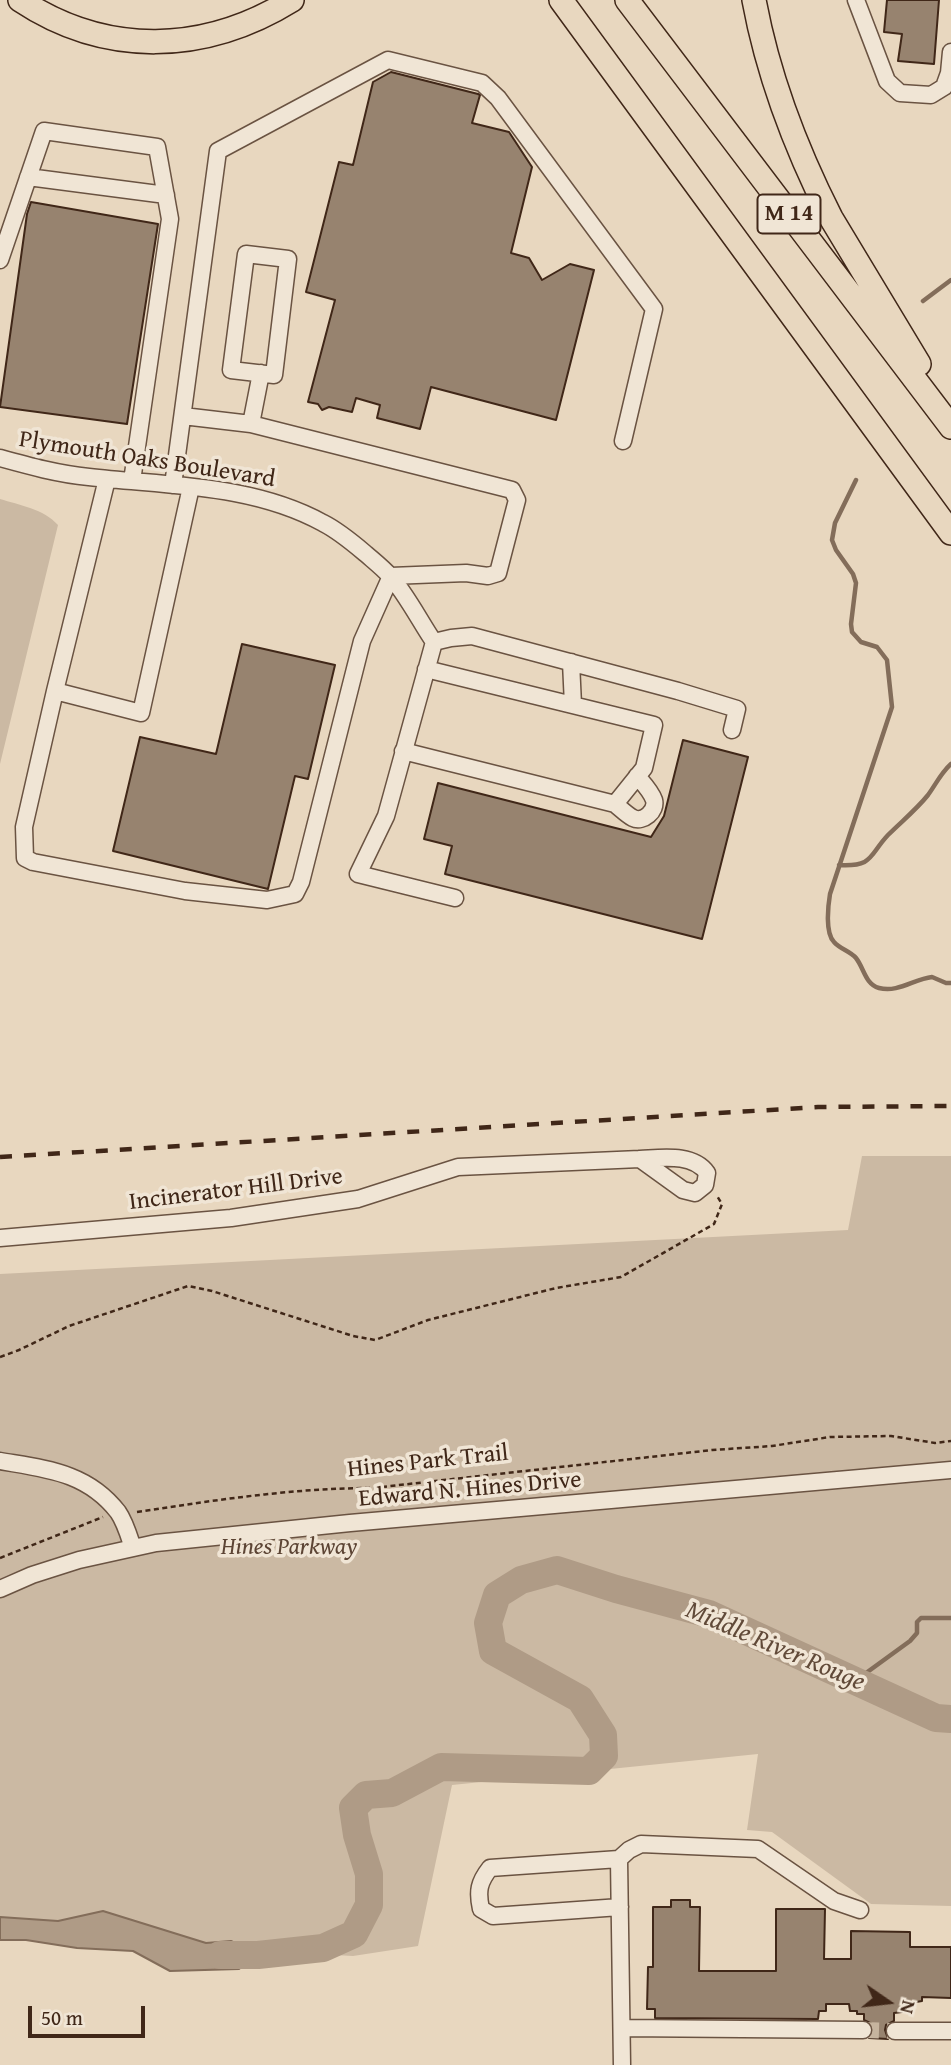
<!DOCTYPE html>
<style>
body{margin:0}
#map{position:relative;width:951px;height:2065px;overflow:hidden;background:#e8d7bf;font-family:"Gentium Book Plus",serif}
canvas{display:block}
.north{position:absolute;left:853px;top:1967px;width:70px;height:70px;-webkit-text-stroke:5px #f0e5d5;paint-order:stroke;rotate:104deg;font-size:19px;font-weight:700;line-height:28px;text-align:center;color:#402718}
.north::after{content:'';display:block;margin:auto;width:24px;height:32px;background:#402718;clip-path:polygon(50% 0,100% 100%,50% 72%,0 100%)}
.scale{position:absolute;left:28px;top:2006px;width:117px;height:32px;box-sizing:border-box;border:4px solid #402718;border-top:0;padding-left:9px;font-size:21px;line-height:24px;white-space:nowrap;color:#402718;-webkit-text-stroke:5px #f0e5d5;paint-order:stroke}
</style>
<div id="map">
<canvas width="951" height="2065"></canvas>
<div class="north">N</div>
<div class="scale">50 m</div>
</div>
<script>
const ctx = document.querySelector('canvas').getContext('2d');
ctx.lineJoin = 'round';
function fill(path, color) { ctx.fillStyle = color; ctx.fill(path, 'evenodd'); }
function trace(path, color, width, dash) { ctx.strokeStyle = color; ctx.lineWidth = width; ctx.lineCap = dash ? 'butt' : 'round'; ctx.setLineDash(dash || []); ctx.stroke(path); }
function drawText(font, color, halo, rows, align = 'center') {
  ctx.font = font + ' "Gentium Book Plus",serif'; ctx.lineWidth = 7; ctx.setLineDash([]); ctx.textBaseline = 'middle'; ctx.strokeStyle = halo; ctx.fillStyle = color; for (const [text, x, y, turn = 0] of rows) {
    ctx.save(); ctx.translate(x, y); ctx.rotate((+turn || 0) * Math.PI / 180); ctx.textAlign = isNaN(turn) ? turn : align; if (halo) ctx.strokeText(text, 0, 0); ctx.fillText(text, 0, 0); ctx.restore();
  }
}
const green = new Path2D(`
 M0 499C19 505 44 509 58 525L0 764Z
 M862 1156H951V1906L871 1904 772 1832 747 1830 758 1754 452 1785 418 1946 353 1956 0 1937V1274L848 1230Z`);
const water = new Path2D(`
 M103 1911 206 1943 231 1941 258 1955 239 1969 170 1971 133 1951 77 1948 26 1940H0V1917L58 1921Z`);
const stream = new Path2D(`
 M923 301 951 280
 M856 480 835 523 832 540 836 550 853 574 856 583 851 624 852 632 861 642 877 647 887 660 892 707 830 894C828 906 825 933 834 942 840 949 850 951 856 958 864 968 865 984 879 988 898 993 914 979 932 977L946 983H951
 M839 865C874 867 869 855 888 835 901 822 916 810 928 795 936 784 941 773 951 764
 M855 1681 910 1641 917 1633V1622L921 1618H951`);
const river = new Path2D(`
 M220 1955H258L323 1948 354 1934 369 1905V1874L357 1835 353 1808 366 1795 392 1793 441 1767 589 1771 604 1756 603 1735 580 1699 493 1651 488 1623 497 1595 521 1580 557 1570 616 1589 709 1614 936 1718 951 1719`);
const building = new Path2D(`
 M887 0H939L934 64 898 61 902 34 884 32Z
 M391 72 478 94 480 95 472 123 509 132 532 167 511 253 529 258 542 280 570 264 594 270 556 420 431 387 420 429 377 418 380 405 356 398 352 412 329 407 322 410 318 404 308 402 335 300 306 292 339 162 353 165 373 82Z
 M31 202 158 224 127 424 0 407 27 214Z
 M242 644 335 665 308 779 295 776 268 889 113 851 140 737 216 754Z
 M683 740 748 757 702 939 445 874 452 846 424 839 438 783 651 837 664 816Z
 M671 1900H690V1907H700L699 1971H776V1909H825L824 1959H851V1931L910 1932V1947H951V1998L922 1997V2001L910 2003V2011L894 2013V2021L886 2025 885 2030 888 2039 869 2038 873 2031 872 2024 864 2020V2014H857V2011H850L849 2004H826V2011H819L818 2019 655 2018V2009H647L648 1967H653V1907H671Z`);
const minorTunnel = new Path2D(`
 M863 2030 895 2031`);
const path = new Path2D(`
 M0 1357 19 1350 69 1326 188 1286 212 1291 353 1336 375 1340 428 1320 556 1288 621 1277 714 1224 722 1204 717 1196
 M137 1512C216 1500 293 1488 373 1488L712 1450 772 1446 830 1437 891 1436 935 1443 951 1441
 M0 1558 103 1517`);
const minor = new Path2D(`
 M856 0 887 81 900 93 931 95 944 87 949 73 951 52
 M28 177 166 195
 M246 254 288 259 274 375 231 370Z
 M0 260 44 131 157 147 170 219 132 481
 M183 416 251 424 512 490 517 500 498 573 488 576 466 573 391 576
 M251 424 261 373
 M0 458C29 466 58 474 89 477 167 486 252 484 323 523 339 531 353 543 366 554 374 561 383 568 390 576 405 592 421 623 434 642L386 816 358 874 455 898
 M107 479 55 691 24 827 25 858 33 862 185 891 267 900 295 894 301 882 362 641 391 576
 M173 485 218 151 388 60 482 83 498 98 654 309 623 441
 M434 642 451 638 472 636 678 691 737 709 732 730
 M571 662 573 705
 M426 669 654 725 644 768 615 804
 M55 691 141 713 191 487
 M403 751 615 804C620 808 627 815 633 818 643 823 657 811 654 800 651 791 643 783 637 776
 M0 1238 231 1218 358 1199 458 1167 640 1159C662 1158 693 1153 707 1173L705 1185 695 1193 683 1190 640 1159
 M0 1461C46 1469 87 1472 118 1512 125 1522 129 1536 133 1548
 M0 1589 32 1575 79 1560 156 1543 350 1523 951 1470
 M619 1859 629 1850 641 1844 758 1849 834 1901 860 1910
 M620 1907 493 1916 481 1909C477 1891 479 1882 490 1868L619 1859 622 2065
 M622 2028 863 2030
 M895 2031H951`);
const highway = new Path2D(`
 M20 0C106 57 205 54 292 0
 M561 0 951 533
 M627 0 951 427
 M754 0C768 76 796 149 831 218L919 364`);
const rail = new Path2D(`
 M0 1157 818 1107 951 1106`);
const shields = [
 [789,214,63]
];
const shieldNames = [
 ["M 14",789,214]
];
const streetNames = [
 ["Plymouth Oaks Boulevard",147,460,9],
 ["Incinerator Hill Drive",236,1190,-7],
 ["Hines Park Trail",428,1462,-6],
 ["Edward N. Hines Drive",470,1490,-5]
];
const parkNames = [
 ["Hines Parkway",289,1548]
];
const waterNames = [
 ["Middle River Rouge",775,1647,23]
];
fill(green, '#cbb9a3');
fill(water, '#af9b86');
trace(water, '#836d5a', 2);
trace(stream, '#836d5a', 4.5);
trace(river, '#af9b86', 28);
fill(building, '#97836f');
trace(building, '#402718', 2);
trace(minorTunnel, '#c6b49e', 16, [16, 8]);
trace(minor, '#6a5342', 19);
trace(highway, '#402718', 26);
trace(path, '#402718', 2.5, [5, 3.5]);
trace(minor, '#f0e5d5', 16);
trace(highway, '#e8d7bf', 23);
trace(rail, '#402718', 4.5, [12, 12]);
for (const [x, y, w] of shields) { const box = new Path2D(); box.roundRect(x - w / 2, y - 19.5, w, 39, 5); ctx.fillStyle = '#f0e5d5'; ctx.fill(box); trace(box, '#402718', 2); }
drawText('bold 23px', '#402718', null, shieldNames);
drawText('24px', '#402718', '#f0e5d5', streetNames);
drawText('italic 24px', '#5c4434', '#f0e5d5', parkNames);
drawText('italic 26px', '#614a39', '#f0e5d5', waterNames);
</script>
